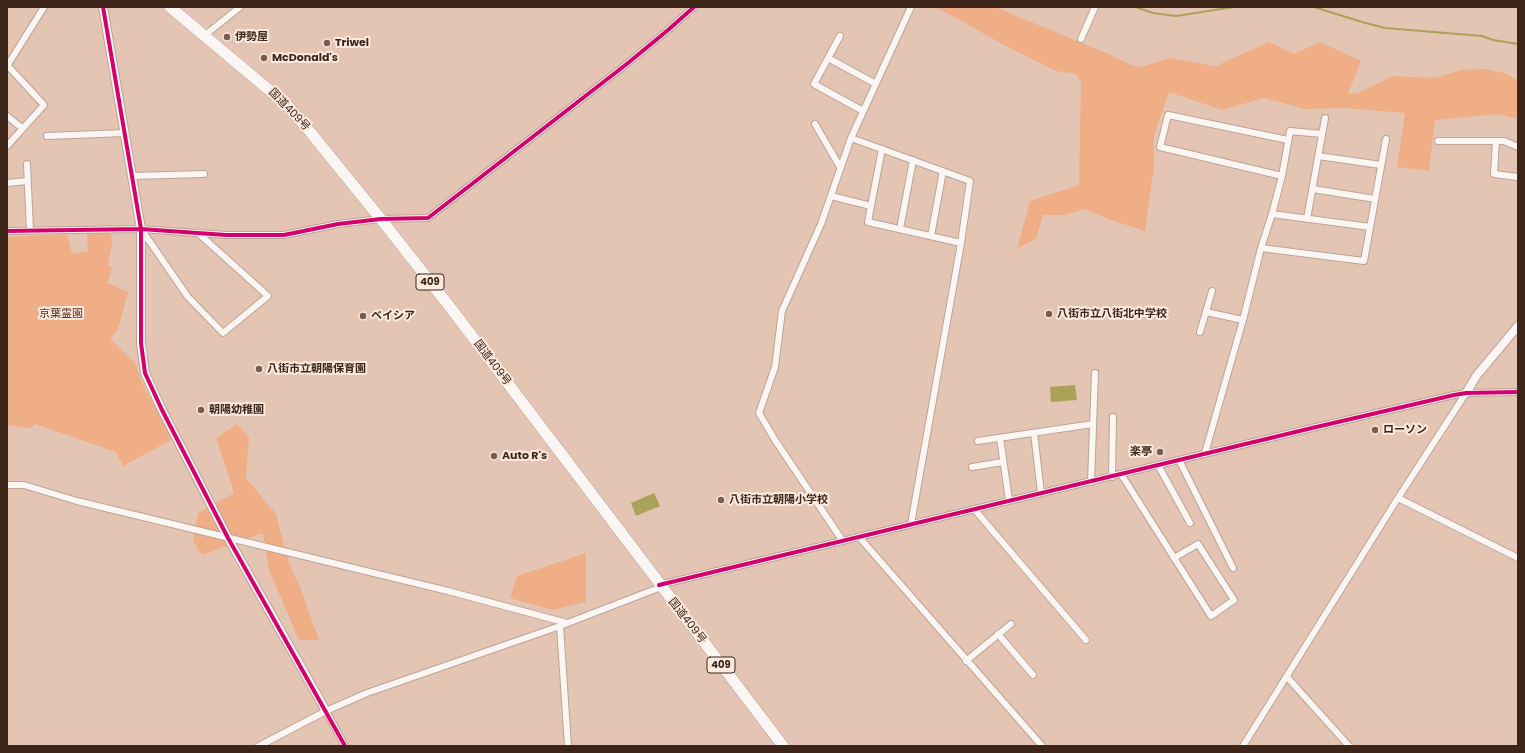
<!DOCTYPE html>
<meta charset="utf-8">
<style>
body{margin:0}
#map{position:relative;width:1525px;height:753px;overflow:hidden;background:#e4c4b2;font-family:Poppins,sans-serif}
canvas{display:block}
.frame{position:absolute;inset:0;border:8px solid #3d2619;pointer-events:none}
</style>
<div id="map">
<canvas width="1525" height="753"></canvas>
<div class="frame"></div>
</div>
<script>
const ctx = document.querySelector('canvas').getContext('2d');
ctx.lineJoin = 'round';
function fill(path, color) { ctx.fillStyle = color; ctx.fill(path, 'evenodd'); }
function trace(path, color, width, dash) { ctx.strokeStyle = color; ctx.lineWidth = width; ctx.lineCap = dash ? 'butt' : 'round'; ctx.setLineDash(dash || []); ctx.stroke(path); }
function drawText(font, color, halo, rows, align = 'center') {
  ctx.font = font + ' Poppins,"Noto Sans JP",sans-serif'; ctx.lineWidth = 4; ctx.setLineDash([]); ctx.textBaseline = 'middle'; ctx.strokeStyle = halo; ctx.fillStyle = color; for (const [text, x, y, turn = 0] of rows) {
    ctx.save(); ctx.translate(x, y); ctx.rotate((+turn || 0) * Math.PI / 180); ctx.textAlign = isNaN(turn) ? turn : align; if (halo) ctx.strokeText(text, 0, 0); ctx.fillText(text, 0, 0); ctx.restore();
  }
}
const green = new Path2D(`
 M936 7H995L1111 55 1129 64 1141 67 1169 58 1216 66 1269 42 1294 54 1320 42 1361 61 1348 94 1358 93 1393 76 1435 78 1461 70 1487 69 1504 73 1518 80V119L1498 114 1435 120 1429 171 1397 167 1405 113 1344 108 1305 109 1264 98 1222 110 1169 92 1154 136V166L1145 231 1111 220 1085 209 1064 215H1043L1036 238 1017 249 1030 201 1079 185 1081 83 1076 74 1056 71 1004 45Z
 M111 232 112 245 108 264 112 268 107 283 128 292 118 329 110 339 136 364 143 385 173 439 123 466 116 452 35 424 31 428 7 425V237L67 234 72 254 88 251 87 233Z
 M237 424 249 438 246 478 276 514 289 564 299 584 319 640H299L269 570 263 533 202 555 193 541 198 513 234 493 216 438Z
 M586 553V602L553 610 510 598 517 576Z`);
const water = new Path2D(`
 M1075 385 1077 400 1051 402 1050 387Z
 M654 493 660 506 636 516 631 503Z`);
const stream = new Path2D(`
 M1135 7 1153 13 1176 16 1234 7
 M1314 7 1362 22 1385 28 1482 36 1493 40 1518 44`);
const street = new Path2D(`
 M205 35 240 7
 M840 36 814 84 863 111
 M1081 39 1095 7
 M828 58 876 84
 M7 66 44 7
 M7 116 22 128
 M815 124 840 167
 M47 136 125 133
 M851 138 970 181 961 243 911 524
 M1438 141H1504L1518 147
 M1496 141 1494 174 1518 177
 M7 146 44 105 7 65
 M1318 156 1381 165
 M27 164 30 231
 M132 176 204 174
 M1282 176 1160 147 1168 115 1288 140
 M7 183 28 181
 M1313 189 1375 199
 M831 196 871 206 868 222 961 243
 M871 206 882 149
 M1272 214 1370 227
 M1307 219 1325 118
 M141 229 188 297 223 333 268 296 198 233
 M900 229 913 160
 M7 231 141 229 226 235H284L338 224 381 219 428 218 628 63 668 30 694 7
 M931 236 943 171
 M1261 248 1364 261 1386 139
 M1206 312 1243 320
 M1200 332 1212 291
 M1034 433 1041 493
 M1000 438 1009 500
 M978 441 1093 424
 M1205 453 1243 320 1261 248 1272 214 1282 176 1290 131 1322 134
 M1179 460 1233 568
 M1158 465 1190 523
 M972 467 1003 462
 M1121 474 1211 616 1234 600 1198 544 1174 558
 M1112 477 1113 417
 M1091 482 1095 373
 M7 485H24L77 501 448 591 567 623
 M1398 498 1518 558
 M974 509 1086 640
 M859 537 1042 746
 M842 540 775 440 759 413 775 367 782 311 821 224 851 138 911 7
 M659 585 1312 428 1454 395 1466 393 1518 392
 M560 626 568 746
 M998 634 1033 675
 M966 661 1011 624
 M1287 677 1349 746
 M326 711 345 746
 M259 746 326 711 367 693 560 626 661 587
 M1243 746 1398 498 1466 393`);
const secondary = new Path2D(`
 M103 7 141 229V343L145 373 162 410 228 538 326 711
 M1466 393 1477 375 1518 326`);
const highway = new Path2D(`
 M170 7 287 105 311 133 384 223 453 311 783 746`);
const cycleway = new Path2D(`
 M103 7 141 229V343L145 373 162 410 228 538 345 746
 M7 231 141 229 226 235H284L338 224 381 219 428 218 628 63 668 30 694 7
 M659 585 1312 428 1454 395 1466 393 1518 392`);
const markers = [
 [227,37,4,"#775d4f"],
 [327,43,4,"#775d4f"],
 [264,58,4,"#775d4f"],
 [1049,314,4,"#775d4f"],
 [363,316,4,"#775d4f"],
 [259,369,4,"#775d4f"],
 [201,410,4,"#775d4f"],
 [1375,430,4,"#775d4f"],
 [1160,452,4,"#775d4f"],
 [494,456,4,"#775d4f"],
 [721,500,4,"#775d4f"]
];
const shields = [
 [430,282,28],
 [721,665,28]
];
const shieldNames = [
 ["409",430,282],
 ["409",721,665]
];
const poiNames = [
 ["伊勢屋",235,37],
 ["Triwel",335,43],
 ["McDonald's",272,58],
 ["八街市立八街北中学校",1057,314],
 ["ベイシア",371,316],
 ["八街市立朝陽保育園",267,369],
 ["朝陽幼稚園",209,410],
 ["ローソン",1383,430],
 ["楽亭",1152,452,"right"],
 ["Auto R's",502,456],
 ["八街市立朝陽小学校",729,500]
];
const streetNames = [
 ["国道409号",289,110,46],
 ["国道409号",492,363,53],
 ["国道409号",687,621,52]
];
const parkNames = [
 ["京葉霊園",61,314]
];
fill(green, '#f0ae87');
fill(water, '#aaa258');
trace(stream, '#aaa258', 2);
trace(street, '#bda496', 8);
trace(secondary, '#bda496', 10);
trace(highway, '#bda496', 12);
trace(street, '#fbf6f3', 6);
trace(secondary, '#fbf6f3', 8);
trace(highway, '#fbf6f3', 11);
trace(cycleway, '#d6006c', 4);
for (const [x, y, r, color] of markers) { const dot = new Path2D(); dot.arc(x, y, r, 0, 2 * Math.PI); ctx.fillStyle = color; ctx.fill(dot); trace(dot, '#fce9df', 1.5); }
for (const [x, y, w] of shields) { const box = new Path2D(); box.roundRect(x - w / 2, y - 8, w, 16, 3); ctx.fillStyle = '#fce9df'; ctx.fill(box); trace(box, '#3d2619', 1); }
drawText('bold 10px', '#3d2619', null, shieldNames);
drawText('bold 11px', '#3d2619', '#fce9df', poiNames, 'left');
drawText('11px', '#3d2619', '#fce9df', streetNames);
drawText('11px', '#5c3319', '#fce9df', parkNames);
</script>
